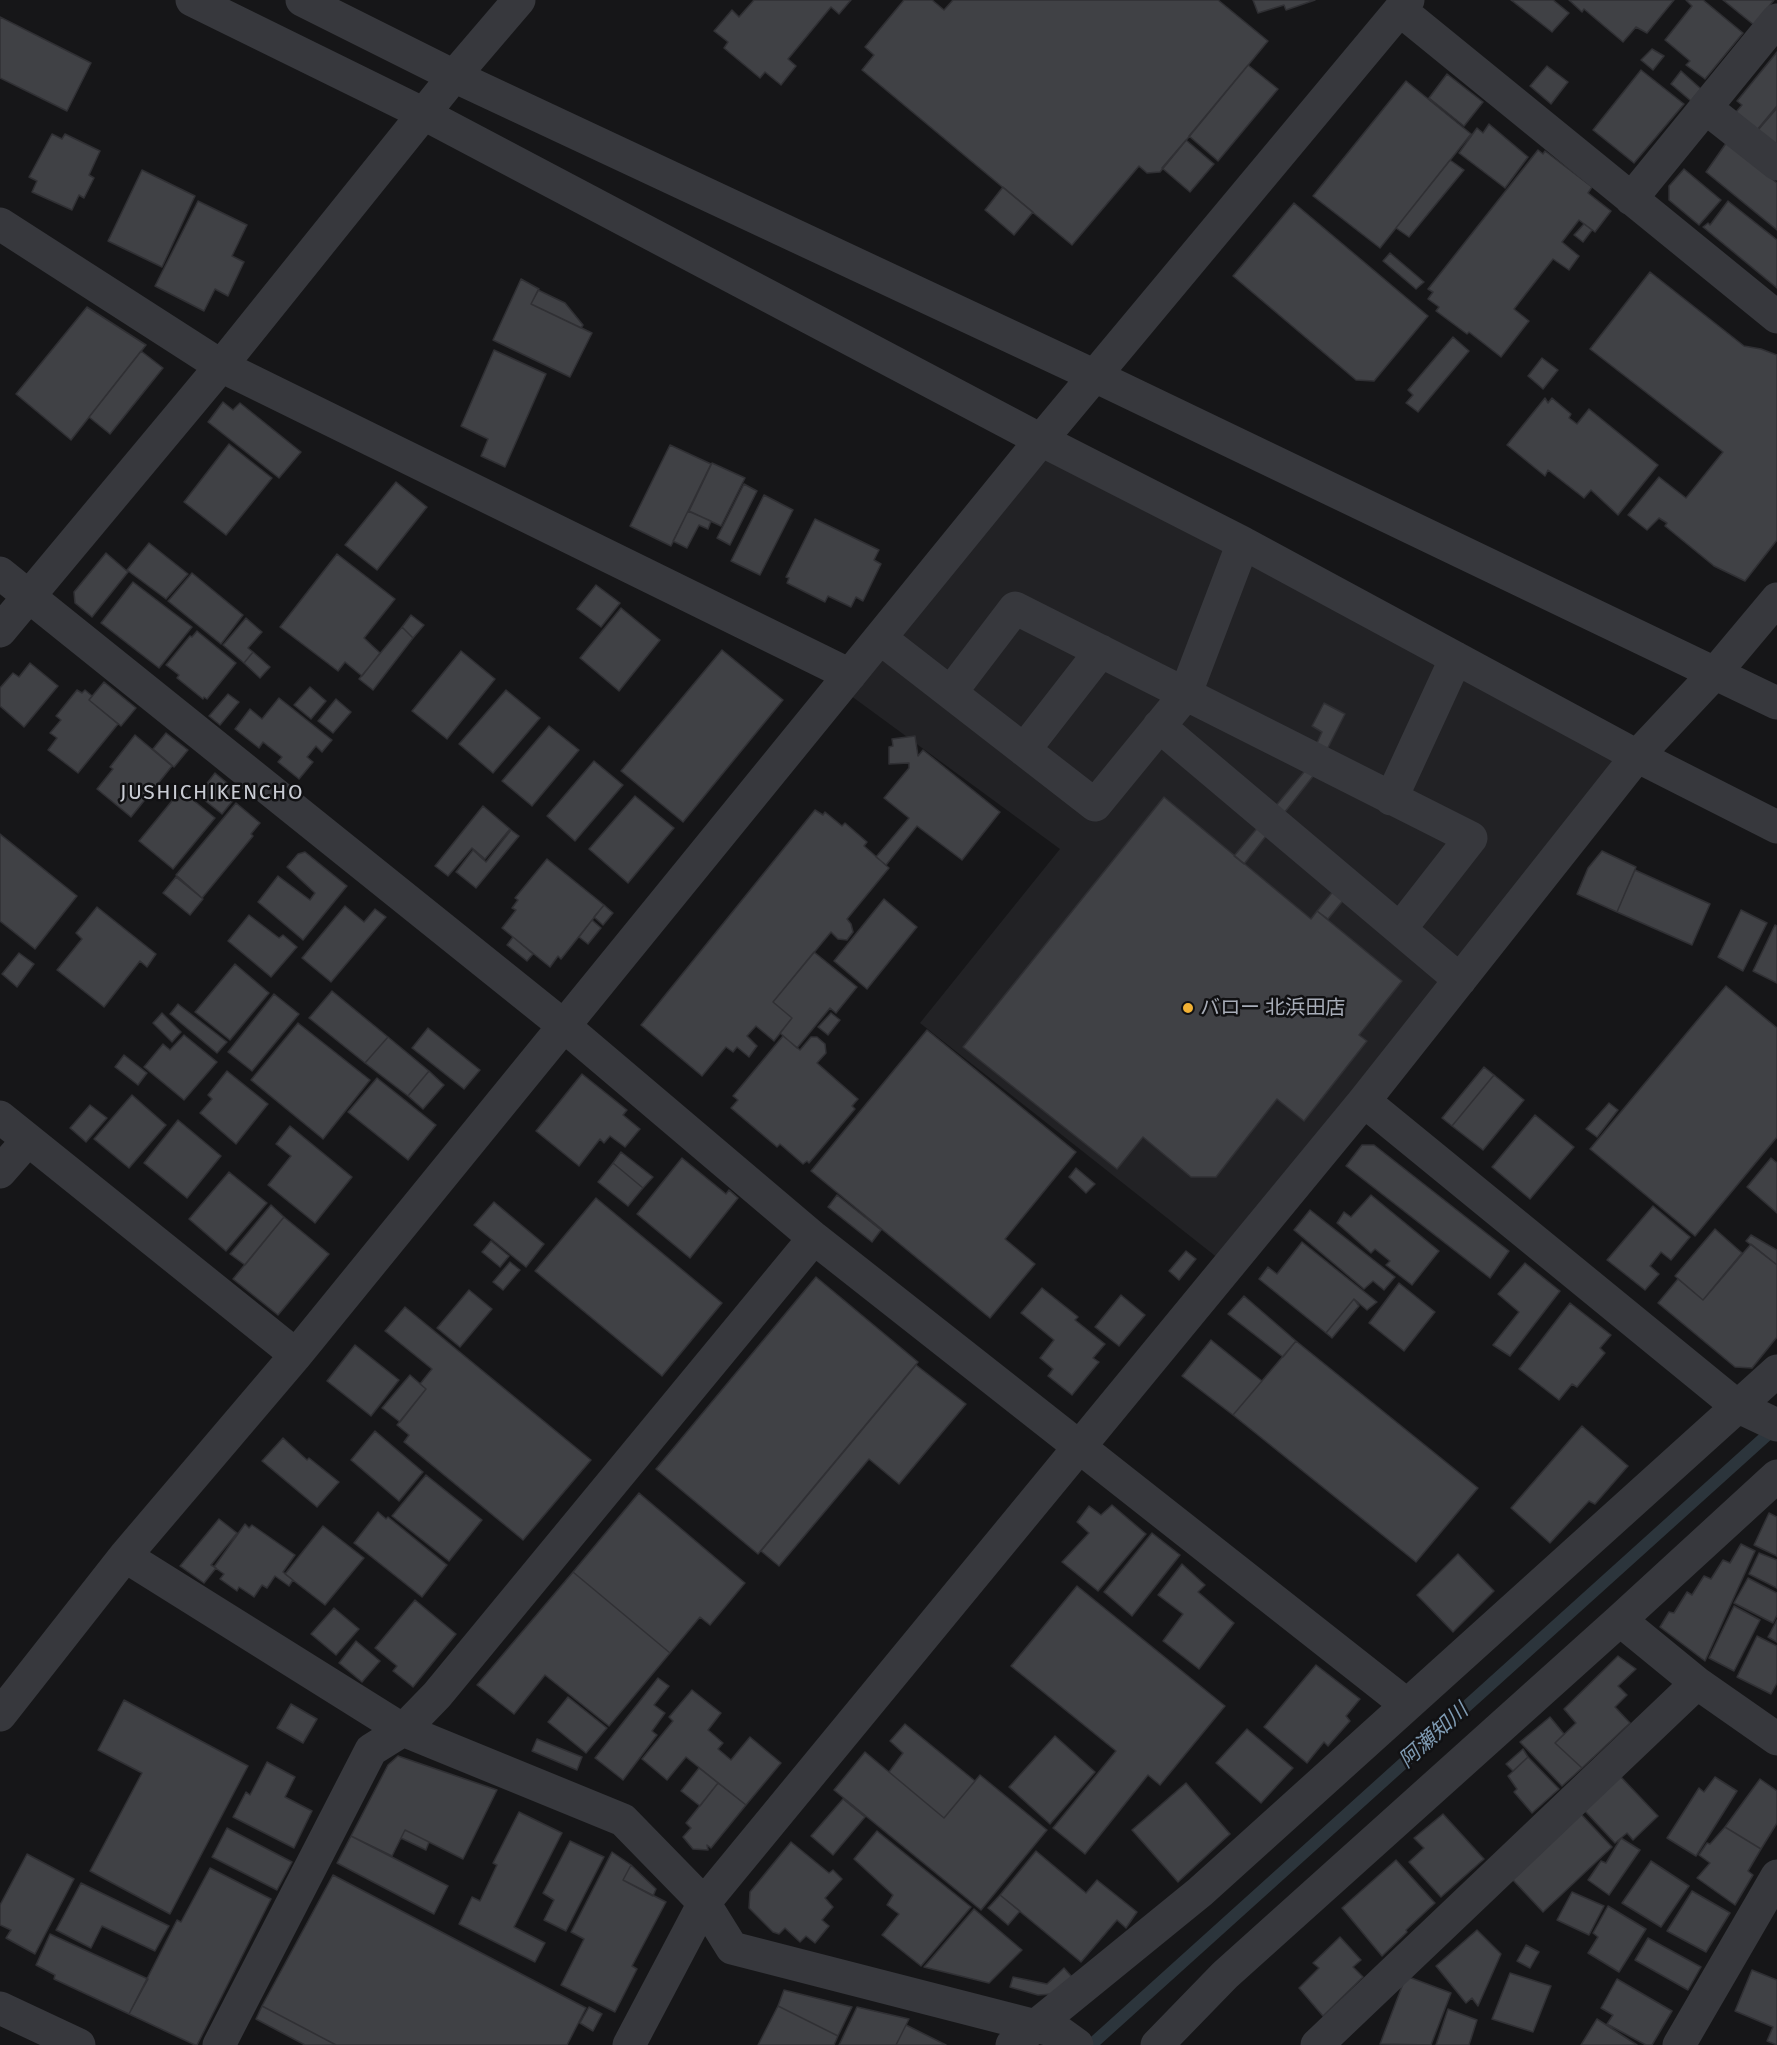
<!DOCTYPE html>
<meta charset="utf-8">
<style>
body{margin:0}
canvas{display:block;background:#161618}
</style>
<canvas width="1777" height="2045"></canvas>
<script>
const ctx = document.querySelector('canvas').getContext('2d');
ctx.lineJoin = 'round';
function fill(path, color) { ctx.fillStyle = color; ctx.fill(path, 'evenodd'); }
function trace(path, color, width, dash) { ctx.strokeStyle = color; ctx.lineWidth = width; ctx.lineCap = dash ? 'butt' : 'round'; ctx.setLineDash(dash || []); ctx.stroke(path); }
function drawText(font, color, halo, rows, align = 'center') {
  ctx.font = font + ' "Fira Sans","Noto Sans JP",sans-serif'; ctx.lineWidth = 5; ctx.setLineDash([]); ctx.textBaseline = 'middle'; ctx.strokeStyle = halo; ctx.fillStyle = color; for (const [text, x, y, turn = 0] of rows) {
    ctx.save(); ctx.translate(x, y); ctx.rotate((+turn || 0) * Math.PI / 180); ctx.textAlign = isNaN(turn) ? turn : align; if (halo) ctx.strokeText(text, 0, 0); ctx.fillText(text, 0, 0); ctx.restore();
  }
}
const built = new Path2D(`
 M1041 440 1637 756 1228 1266 920 1023 1060 849 839 687Z`);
const stream = new Path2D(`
 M1091 2045 1776 1427`);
const building = new Path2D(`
 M754 0H851L839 14 831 7 788 59 796 66 781 85 765 72 760 78 724 48 728 42 714 31 732 10 739 17Z
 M904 0H932L944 10 953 0H1218L1268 41 1160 172 1147 173 1139 166 1072 245 862 70 874 55 865 47Z
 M1253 0H1315L1286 10 1284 5 1258 13Z
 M1511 0H1553L1569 13 1552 32Z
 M1569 0H1674L1647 33 1636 27 1623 42 1584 9 1582 12Z
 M1686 0H1703L1743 33 1705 79 1686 65 1690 61 1665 40 1692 6Z
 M1723 0H1774L1754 25Z
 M0 17 91 63 67 111 0 78Z
 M1652 49 1664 56 1653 70 1641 60Z
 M1777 52V106L1757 130 1736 112 1742 105 1737 101Z
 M1248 65 1278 89 1218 161 1189 136Z
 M1547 66 1568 82 1551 104 1530 86Z
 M1641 70 1684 104 1634 163 1593 130Z
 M1681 71 1701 89 1691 101 1671 84Z
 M1447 74 1483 102 1464 126 1429 98Z
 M1406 81 1471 134 1380 248 1313 196Z
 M1777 108V146L1758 130Z
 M1489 124 1528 157 1505 188 1459 153 1477 128 1483 133Z
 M52 134 62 139 65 134 100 151 89 175 94 178 84 198 79 195 72 210 32 192 37 181 29 177Z
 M1186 140 1214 164 1190 192 1162 168Z
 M1727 142 1777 183V230L1706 172Z
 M1538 150 1543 154 1545 151 1592 187 1588 193 1611 211 1595 232 1579 220 1562 242 1579 256 1569 270 1553 259 1514 309 1529 321 1501 357 1469 332 1467 334 1436 311 1439 307 1428 299 1433 292 1428 289Z
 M1450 160 1464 170 1409 237 1396 228Z
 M1684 169 1721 200 1699 225 1669 200V186Z
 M142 170 195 196 162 267 108 241Z
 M1003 187 1033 212 1014 235 985 210Z
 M198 201 247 225 232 256 244 262 228 296 215 289 204 311 155 286Z
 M1728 201 1777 240V288L1703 227 1708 223 1710 225Z
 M1294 203 1428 316 1374 381 1356 380 1233 276Z
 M1584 224 1592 230 1583 242 1574 235Z
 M1390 253 1424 282 1416 289 1383 261Z
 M1650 272 1744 346 1761 349 1777 355V540L1745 581 1714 566 1665 526 1667 523 1659 518 1647 530 1628 515 1659 477 1686 498 1723 452 1590 349Z
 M521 279 539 289 531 304 592 333 570 377 493 340Z
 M538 290 565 303 583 325 581 328 531 304Z
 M87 307 146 345 71 440 16 394Z
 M1453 337 1469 351 1418 412 1406 403 1413 395 1408 390Z
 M494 350 546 374 505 467 481 456 488 439 461 426Z
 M141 351 163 368 110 434 89 417Z
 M1542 358 1558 370 1543 389 1528 376Z
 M1545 398 1548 403 1552 398 1571 414 1569 418 1577 424 1589 409 1658 465 1618 515 1591 490 1584 498 1548 470 1545 476 1507 445Z
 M223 402 233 410 240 403 301 452 279 478 208 422Z
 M229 444 272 478 226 535 184 502Z
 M670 445 711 464 671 546 630 526Z
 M712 463 745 478 721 526 689 511Z
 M396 482 427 507 377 570 345 545Z
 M744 484 757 491 730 545 717 538Z
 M764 495 793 510 760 575 731 561Z
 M688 511 711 521 708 529 699 525 687 548 673 541Z
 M815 519 879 550 874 560 881 564 863 601 856 597 851 607 828 596 825 602 787 583 789 578 786 577Z
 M149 543 188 574 166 599 127 570Z
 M106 553 128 572 92 617 75 603 74 592Z
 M337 554 395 599 364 638 380 653 362 676 345 662 338 671 280 627Z
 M192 573 243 615 221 644 168 601Z
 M133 582 192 627 159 668 101 623Z
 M596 585 620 603 601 627 577 609Z
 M621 608 660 640 619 691 580 658Z
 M411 615 424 625 413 638 402 627Z
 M246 618 262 632 248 648 253 652 244 663 223 645Z
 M402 627 413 638 373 690 359 679Z
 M197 631 236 663 207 699 204 697 203 699 177 678 179 675 166 665 190 636 192 637Z
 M722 650 783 700 683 822 621 771Z
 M461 651 495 679 447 739 412 711Z
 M253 652 270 667 260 678 244 663Z
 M30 663 58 686 24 727 0 706V688L13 673 19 677Z
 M104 682 136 708 121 726 89 700Z
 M310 687 326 701 311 719 294 705Z
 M77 690 82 693 85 690 92 696 89 700 118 724 78 773 48 750 57 738 50 733 61 720 56 716Z
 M506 690 540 718 493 773 459 744Z
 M228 694 239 702 220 725 209 716Z
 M279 698 332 740 322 752 316 746 307 757 313 762 299 779 278 762 282 757 263 742 259 748 235 729 250 709 262 719Z
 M336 699 351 712 333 733 318 721Z
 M1324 703 1345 714 1314 775 1244 864 1234 856 1304 772 1322 732 1312 726Z
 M549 726 579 750 532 806 502 781Z
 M166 733 188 750 174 767 153 749Z
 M135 735 172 766 131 817 97 789 113 769 110 767Z
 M915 736 918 756 923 750 1000 812 962 860 917 826 886 865 876 857 909 818 884 798 909 768V763L889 764V747L893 746 892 739Z
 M594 761 623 785 575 841 547 816Z
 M215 773 239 793 222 814 198 795Z
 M181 790 215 818 173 869 139 841Z
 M635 796 674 828 628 883 589 849Z
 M1164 797 1311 919 1317 911 1402 981 1359 1035 1367 1041 1304 1121 1277 1099 1216 1177H1191L1143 1137 1117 1169 963 1047Z
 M236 803 260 823 251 834 253 836 202 898 176 875Z
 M483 806 510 829 485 859 472 848 448 876 435 866Z
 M815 810 823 815 825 812 842 826 845 823 867 842 864 846 889 868 847 919 851 924 853 932 847 940 838 939 831 932 773 1002 792 1018 774 1041 756 1026 747 1036 757 1046 749 1057 737 1047 733 1052 726 1047 702 1076 641 1025Z
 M511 830 519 836 476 888 456 872 473 850 486 862Z
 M0 834 77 896 35 949 0 921Z
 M1602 851 1636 867 1617 912 1577 894 1588 868Z
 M305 852 347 886 303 940 258 902 278 876 310 900 315 893 287 867 298 854Z
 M547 859 604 905 561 959 558 956 550 967 502 928 516 910 512 908 518 900 515 898Z
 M1635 870 1710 904 1692 945 1617 912Z
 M176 877 203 899 190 915 163 893Z
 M1335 889 1345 898 1328 919 1317 911Z
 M884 899 917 927 867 989 834 961Z
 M604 905 613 913 603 925 594 917Z
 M345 906 364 922 375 909 386 917 331 982 302 958Z
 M97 907 156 954 147 967 140 961 104 1007 57 970 82 939 76 933Z
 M1741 910 1767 923 1743 971 1718 957Z
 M249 915 279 938 283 935 297 947 271 977 228 941Z
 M592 920 601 928 588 944 579 937Z
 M1775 925 1777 926V983L1753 971Z
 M513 937 533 954 527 961 507 945Z
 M814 952 857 987 836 1013 830 1008 797 1048 780 1033 792 1018 773 1002Z
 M19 953 34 964 17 987 2 974Z
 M235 964 269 993 230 1040 195 1012Z
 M1726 986 1777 1028V1137L1695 1236 1590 1149Z
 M332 991 388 1037 365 1063 309 1018Z
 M274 994 299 1014 252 1071 228 1052Z
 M178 1004 227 1042 217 1053 170 1014Z
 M162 1013 181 1032 172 1042 153 1023Z
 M831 1013 840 1020 828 1035 818 1027Z
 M298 1023 370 1080 323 1139 251 1080Z
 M428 1028 480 1070 464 1089 412 1048Z
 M927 1030 1076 1152 1005 1239 1035 1264 990 1318 811 1171Z
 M184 1035 217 1062 184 1100 144 1067 163 1044 170 1050Z
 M783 1036 800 1050 811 1037H817L825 1044 826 1053 817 1063 858 1099 852 1106 855 1109 809 1163 807 1161 803 1164 780 1144 777 1147 731 1108 738 1100 733 1096Z
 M388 1037 429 1071 408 1096 365 1063Z
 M124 1055 147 1073 138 1085 115 1067Z
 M1484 1067 1494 1075 1452 1126 1442 1118Z
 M227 1071 268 1104 236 1144 200 1113 212 1099 208 1095Z
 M429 1071 444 1085 423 1109 408 1096Z
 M582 1074 627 1110 623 1115 640 1129 625 1147 610 1136 604 1143 600 1139 579 1166 536 1131Z
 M1494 1075 1524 1100 1483 1150 1452 1126Z
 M377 1078 436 1125 408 1160 348 1112Z
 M132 1095 166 1125 129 1168 94 1139Z
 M1609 1103 1618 1110 1597 1137 1586 1129Z
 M90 1105 107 1118 86 1142 70 1128Z
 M1535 1115 1574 1147 1530 1199 1492 1167Z
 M178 1120 221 1156 187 1198 144 1163Z
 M290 1126 352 1177 315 1223 268 1185 291 1156 276 1144Z
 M1362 1145H1374L1509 1251 1490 1278 1346 1166Z
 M621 1152 653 1177 643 1188 613 1163Z
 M682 1158 726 1194 729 1190 738 1198 690 1258 637 1214Z
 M1771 1158 1777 1163V1213L1747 1187Z
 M613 1163 643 1188 628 1206 598 1182Z
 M1076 1168 1095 1184 1086 1193 1069 1177Z
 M229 1172 267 1203 226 1251 189 1219Z
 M837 1195 881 1230 872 1242 828 1207Z
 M1371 1195 1439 1251 1412 1285 1386 1265 1390 1261 1375 1249 1371 1253 1337 1223 1344 1212 1351 1217Z
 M596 1198 722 1303 662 1376 535 1271Z
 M494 1202 544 1244 526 1267 474 1225Z
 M271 1205 284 1217 245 1265 230 1254Z
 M1653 1206 1690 1237 1671 1260 1661 1252 1650 1266 1659 1274 1645 1290 1607 1260Z
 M1310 1210 1395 1277 1384 1290 1373 1281 1364 1289 1294 1230Z
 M284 1217 329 1254 278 1315 233 1279Z
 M1715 1229 1742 1253 1703 1300 1675 1276Z
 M1751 1235 1777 1250V1265L1746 1241Z
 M491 1241 509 1256 500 1267 482 1252Z
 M1302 1242 1377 1302 1367 1310 1354 1299 1326 1333 1259 1279 1268 1267 1277 1274Z
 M1751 1244 1777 1265V1337L1752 1368 1735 1367 1658 1303 1678 1279 1703 1300Z
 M1186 1251 1196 1259 1179 1280 1169 1271Z
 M510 1262 520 1270 503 1290 493 1282Z
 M1525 1263 1560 1291 1510 1356 1493 1345 1519 1312 1498 1294Z
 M816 1277 918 1362 758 1554 656 1469Z
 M1399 1283 1435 1312 1404 1351 1369 1323Z
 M1042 1288 1077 1316 1078 1317 1075 1320 1105 1344 1093 1358 1099 1362 1072 1395 1048 1376 1053 1369 1040 1358 1054 1340 1021 1313Z
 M469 1290 492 1309 460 1347 437 1328Z
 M1121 1295 1145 1315 1119 1346 1095 1327Z
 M1244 1296 1296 1341 1283 1357 1228 1314Z
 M1354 1299 1359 1306 1332 1338 1326 1333Z
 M1570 1303 1611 1335 1600 1348 1605 1353 1577 1387 1572 1384 1559 1400 1519 1369Z
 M405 1307 591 1460 523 1540 404 1442 409 1435 397 1425 426 1389 420 1384 432 1369 385 1331Z
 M1211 1340 1262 1381 1233 1415 1182 1376Z
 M1296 1341 1478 1488 1416 1562 1233 1415Z
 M355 1345 399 1380 371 1416 327 1381Z
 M916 1365 966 1404 899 1484 869 1459 779 1566 761 1551Z
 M410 1375 426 1389 400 1422 382 1408Z
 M1582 1426 1628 1466 1595 1504 1589 1501 1550 1543 1511 1508Z
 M375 1431 423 1472 399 1501 351 1460Z
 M283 1438 307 1460 309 1458 339 1482 317 1507 262 1461Z
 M426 1475 482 1520 449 1561 392 1516Z
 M639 1493 745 1583 710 1625 700 1617 670 1653 573 1572Z
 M1112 1505 1146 1534 1098 1591 1062 1562 1089 1533 1077 1522 1089 1506 1101 1515Z
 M378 1512 386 1519 388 1517 447 1565 422 1597 354 1543Z
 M1769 1513 1777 1517V1556L1754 1545Z
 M219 1519 237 1533 211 1565 216 1568 204 1583 180 1566Z
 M245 1524 249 1528 252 1525 295 1555 283 1572 293 1580 289 1586 275 1576 267 1588 262 1585 254 1597 239 1587 237 1591 220 1579 224 1574 214 1567Z
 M323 1526 364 1558 325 1605 285 1574Z
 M1152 1533 1180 1555 1132 1616 1104 1592Z
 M1741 1544 1755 1551 1705 1661 1660 1627 1669 1612 1674 1613 1687 1592 1692 1595 1704 1576 1711 1579 1723 1560 1730 1563Z
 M1759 1553 1777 1560V1588L1749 1574Z
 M1458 1554 1494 1591 1453 1632 1417 1595Z
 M1182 1564 1205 1585 1198 1592 1234 1623 1199 1669 1163 1641 1183 1614 1158 1595Z
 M573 1572 670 1653 609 1726 545 1675 514 1714 477 1685Z
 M1748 1578 1777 1593V1615L1773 1623 1734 1603Z
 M1077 1586 1225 1706 1160 1785 1148 1775 1085 1854 1053 1828 1116 1751 1011 1666Z
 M415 1600 456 1634 413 1687 393 1671 397 1666 375 1648Z
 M1734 1606 1760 1620 1734 1671 1709 1658Z
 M334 1608 359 1629 336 1655 311 1634Z
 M1777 1620V1642L1768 1637Z
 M1757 1636 1777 1646V1683L1771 1694 1737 1677Z
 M356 1641 380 1661 362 1682 339 1663Z
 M1618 1656 1636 1669 1618 1686 1627 1695 1615 1707 1630 1723 1582 1768 1555 1743 1576 1723 1564 1709Z
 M1316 1665 1360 1699 1346 1716 1350 1721 1328 1746 1324 1742 1307 1763 1264 1727Z
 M658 1678 669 1686 654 1705 665 1713 652 1731 657 1735 623 1780 595 1758Z
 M692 1690 721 1713 708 1730 723 1743 718 1749 731 1760 750 1737 781 1763 746 1805 686 1757 667 1780 642 1759 673 1721 669 1717Z
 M568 1697 607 1728 586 1753 548 1722Z
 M124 1700 248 1766 170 1914 90 1871 142 1773 98 1750Z
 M291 1704 317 1719 303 1743 277 1728Z
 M1550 1717 1564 1734 1555 1743 1582 1768 1562 1786 1520 1742Z
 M905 1724 975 1781 944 1818 889 1772 903 1753 890 1741Z
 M1247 1729 1293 1768 1261 1803 1216 1763Z
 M1055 1736 1095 1772 1050 1824 1009 1787Z
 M537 1739 582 1757 577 1770 532 1751Z
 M1523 1749 1528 1757 1513 1771 1506 1764Z
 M865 1752 944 1818 980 1775 1047 1830 981 1910 834 1790Z
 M398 1756 497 1790 463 1859 405 1830 392 1856 351 1836 388 1765Z
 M1528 1757 1559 1789 1532 1813 1514 1792 1517 1789 1508 1776Z
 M267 1762 295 1777 285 1797 312 1811 294 1848 233 1817 246 1792 250 1795Z
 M699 1768 718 1783 700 1806 681 1791Z
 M1620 1776 1658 1816 1633 1840 1627 1833 1615 1843 1584 1810Z
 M1715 1777 1737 1791 1696 1856 1667 1838 1699 1788 1704 1792Z
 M1760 1779 1777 1791V1823L1761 1849 1725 1827Z
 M718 1783 746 1805 711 1848 707 1845 708 1850 693 1849 683 1837 691 1828 686 1823Z
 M1186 1783 1230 1834 1178 1882 1132 1830Z
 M843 1799 865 1817 833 1855 811 1836Z
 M519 1812 562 1833 514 1927 545 1943 535 1962 459 1924 472 1897 480 1901 497 1865 493 1863Z
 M1580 1813 1612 1847 1543 1912 1512 1879Z
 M1443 1814 1484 1859 1441 1897 1409 1862 1424 1848 1414 1838Z
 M1725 1827 1761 1849 1748 1871 1753 1875 1735 1905 1697 1878 1710 1863 1699 1855 1707 1843 1710 1844Z
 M227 1828 292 1862 277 1890 212 1857Z
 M405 1830 429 1842 426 1850 401 1838Z
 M877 1831 971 1907 921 1966 882 1935 899 1914 887 1905 893 1895 854 1859Z
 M351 1836 448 1886 434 1914 337 1863Z
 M1621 1838 1640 1850 1609 1895 1588 1880 1601 1861 1606 1863Z
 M570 1841 604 1857 566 1931 544 1920 554 1900 543 1893Z
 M791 1842 829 1873 833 1870 842 1879 825 1898 833 1907 822 1920 829 1926 815 1943 806 1936 800 1942 785 1928 779 1934 773 1932 749 1908 750 1892Z
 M1036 1851 1086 1893 1097 1880 1137 1912 1126 1928 1117 1920 1081 1962 1000 1895Z
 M612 1852 631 1865 623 1880 666 1902 632 1966 637 1969 615 2012 561 1985 584 1939 571 1932Z
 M27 1854 74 1879 35 1954 6 1938 11 1930 0 1925V1905Z
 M1396 1860 1435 1903 1406 1930 1407 1932 1382 1956 1342 1908Z
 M1651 1861 1689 1886 1661 1927 1622 1903Z
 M631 1865 656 1889 653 1896 623 1880Z
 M210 1868 271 1899 197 2045H195L129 2014 177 1920 181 1922Z
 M333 1875 586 2008 567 2045H336L262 2006Z
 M81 1883 169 1926 155 1951 102 1926 91 1948 56 1930Z
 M1692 1891 1730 1913 1706 1952 1667 1931Z
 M1572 1892 1604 1906 1589 1935 1557 1920Z
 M1000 1895 1020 1911 1008 1925 988 1908Z
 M1608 1906 1646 1929 1619 1972 1588 1953 1598 1937 1593 1933Z
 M974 1909 1022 1950 989 1983 924 1967Z
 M1477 1930 1501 1954 1478 2006 1472 1998 1466 2003 1436 1966Z
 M50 1934 148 1979 129 2014 54 1979 55 1975 36 1965Z
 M1340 1937 1361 1960 1353 1967 1363 1977 1323 2016 1299 1988 1319 1968 1313 1963Z
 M1648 1938 1701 1967 1688 1990 1635 1960Z
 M1526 1945 1539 1952 1530 1968 1517 1961Z
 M1064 1968 1072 1977 1053 1994 1038 1995 1010 1987 1013 1977 1047 1984Z
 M1752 1970 1777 1980V2045L1767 2041 1773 2027 1735 2011Z
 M1510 1973 1551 1986 1533 2032 1492 2019Z
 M1406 1976 1451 1993 1431 2045 1380 2044Z
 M1617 1979 1672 2011 1652 2045H1646L1607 2024 1613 2015 1601 2008Z
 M784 1990 852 2007 838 2036 778 2006Z
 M262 2006 336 2045H305L256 2019Z
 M778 2006 838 2036 834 2045H758Z
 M589 2007 602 2014 593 2031 580 2023Z
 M857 2007 909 2019 896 2045H839Z
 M1448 2009 1477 2020 1469 2045H1436Z
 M1597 2019 1637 2045H1581Z
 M906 2025 946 2045H896Z`);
const minor = new Path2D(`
 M192 0 424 114 1041 440 1243 543 1637 756 1777 827
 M302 0 454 76 1095 376 1777 703
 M1400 10 1777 317
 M1706 108 1777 164
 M1631 199 1777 20
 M0 224 221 366 850 675
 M0 573 564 1026 814 1238 1407 1705
 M0 631 221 366 454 76 519 0
 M880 638 1095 805 1185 695 1243 543
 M951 692 1015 608 1471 838 1400 929
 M1159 726 1460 980
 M1024 750 1101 651
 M1391 799 1456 658
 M1364 1101 1737 1406 1777 1425
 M0 1117 296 1355
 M0 1172 28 1140
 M125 1556 403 1730 623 1820 704 1903 732 1948 1059 2032 1077 2045
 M1620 1620 1697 1683 1777 1739
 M0 1715 125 1556 296 1355 1041 440 1408 0
 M0 2008 79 2045
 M219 2045 371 1750 403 1730 437 1695 814 1238
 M629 2045 704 1903 1364 1101 1637 756 1715 673 1777 599
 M1012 2045 1200 1892 1777 1371
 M1157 2045 1225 1975 1620 1620 1777 1476
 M1317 2045 1697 1683
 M1679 2045 1777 1876`);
const markers = [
 [1188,1008,6,"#f2b134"]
];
const poiNames = [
 ["バロー 北浜田店",1200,1008]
];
const neighbourhoodNames = [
 ["JUSHICHIKENCHO",212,793]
];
const waterNames = [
 ["阿瀬知川",1434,1736,-42]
];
fill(built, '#222225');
trace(stream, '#2c353c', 12);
fill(building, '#404145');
trace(building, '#303034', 1.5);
trace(minor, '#37383d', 33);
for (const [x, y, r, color] of markers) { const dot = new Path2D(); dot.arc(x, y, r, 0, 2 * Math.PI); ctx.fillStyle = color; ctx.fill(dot); trace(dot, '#111113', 2); }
drawText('20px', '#a8adb8', '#111113', poiNames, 'left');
ctx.letterSpacing = '1.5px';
drawText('21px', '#c9ccd4', '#111113', neighbourhoodNames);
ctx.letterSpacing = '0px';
drawText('italic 21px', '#7f9bb3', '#111113', waterNames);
</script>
